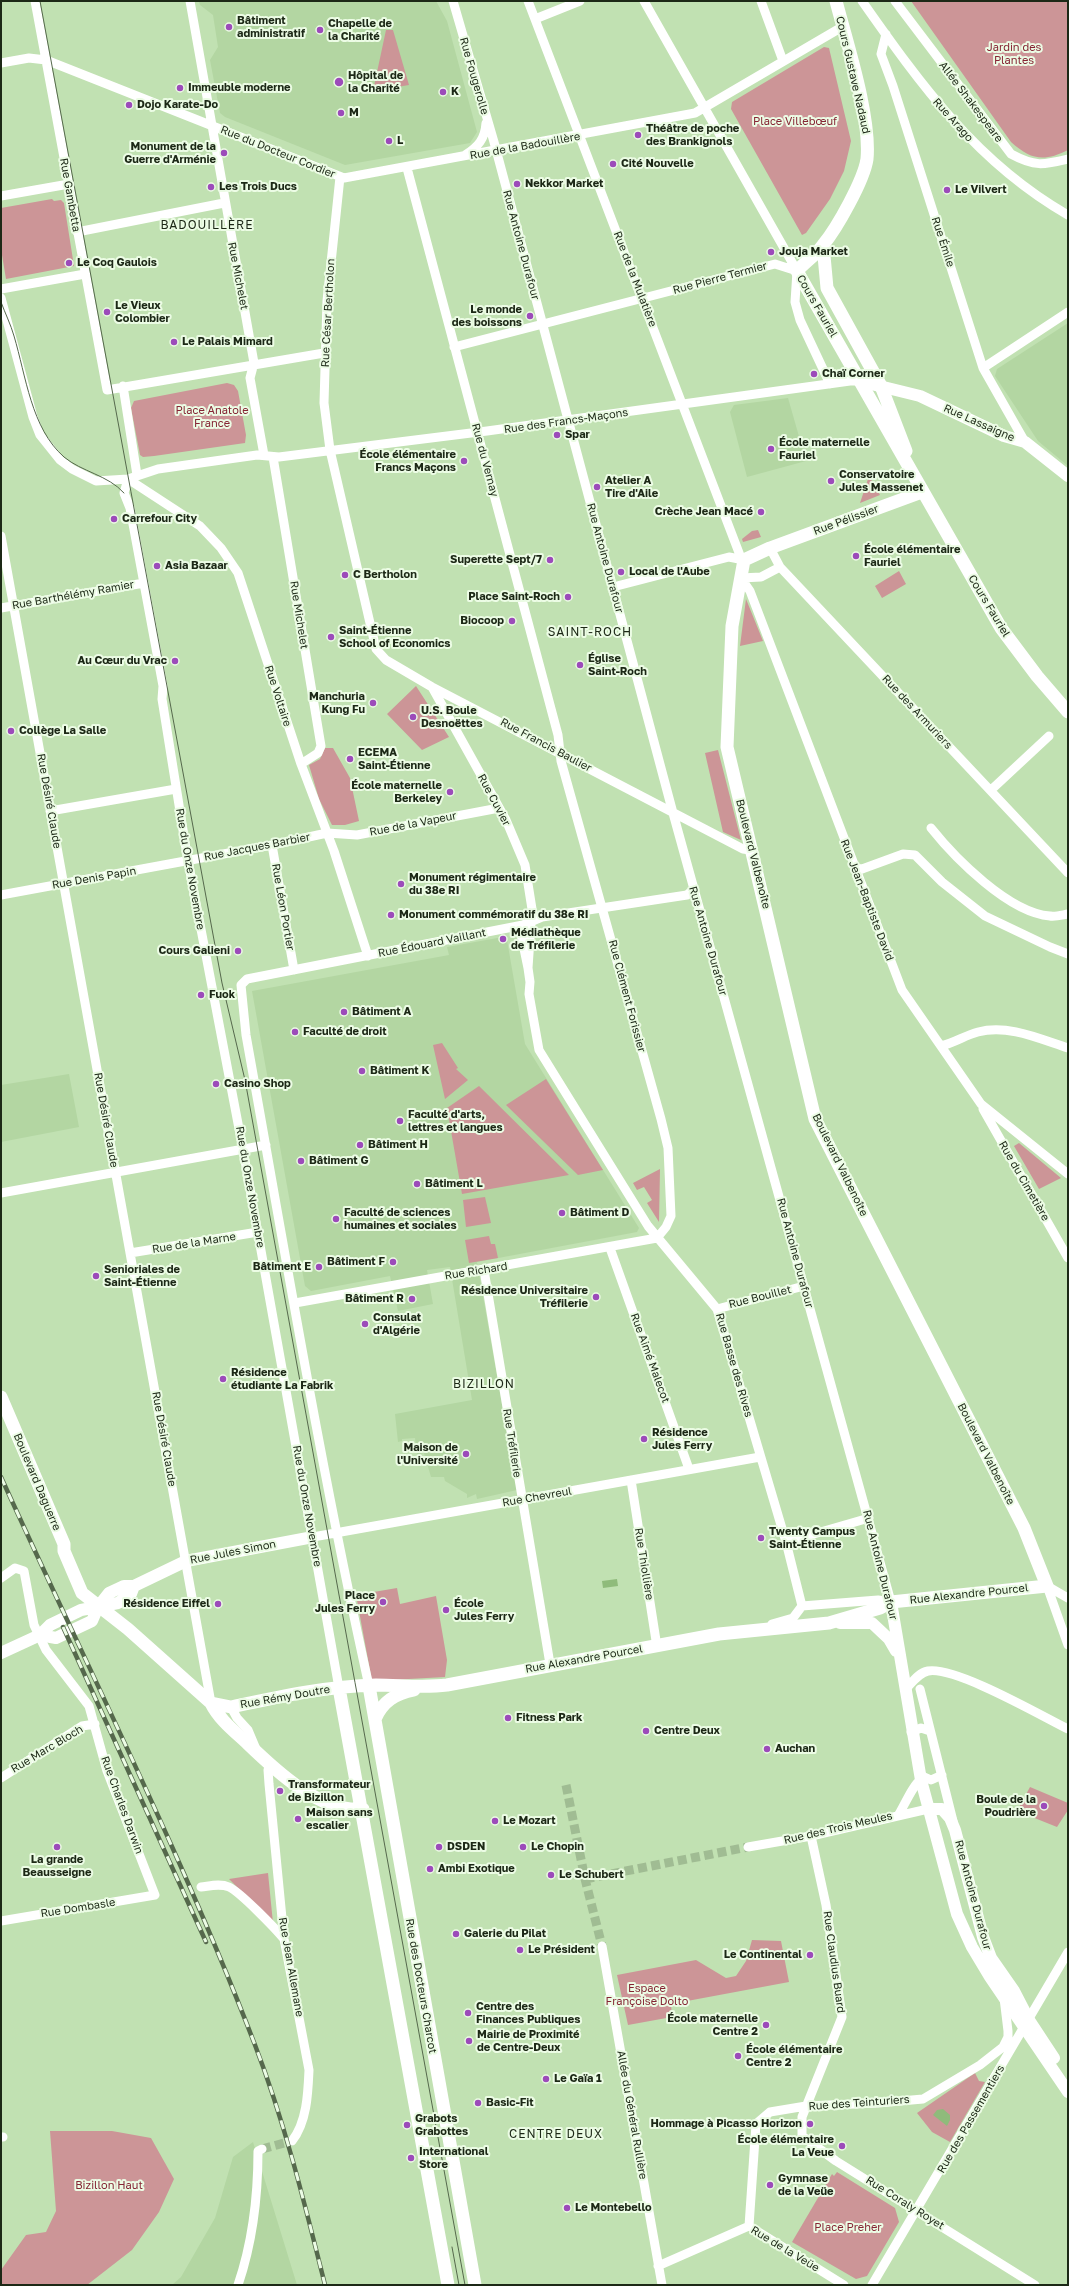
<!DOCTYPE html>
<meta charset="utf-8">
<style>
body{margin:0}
#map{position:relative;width:1069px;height:2286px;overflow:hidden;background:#c1e1b2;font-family:"Golos Text",sans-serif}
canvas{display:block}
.frame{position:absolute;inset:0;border:2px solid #1c2816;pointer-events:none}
</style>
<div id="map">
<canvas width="1069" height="2286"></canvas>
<div class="frame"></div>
</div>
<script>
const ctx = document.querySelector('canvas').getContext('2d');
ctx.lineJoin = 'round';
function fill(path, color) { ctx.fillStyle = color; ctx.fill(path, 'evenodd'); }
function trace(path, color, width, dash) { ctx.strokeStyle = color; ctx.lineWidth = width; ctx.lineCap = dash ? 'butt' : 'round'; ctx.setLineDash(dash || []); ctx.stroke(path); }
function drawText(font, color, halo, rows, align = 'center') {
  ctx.font = font + ' "Golos Text",sans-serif'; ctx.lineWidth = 4; ctx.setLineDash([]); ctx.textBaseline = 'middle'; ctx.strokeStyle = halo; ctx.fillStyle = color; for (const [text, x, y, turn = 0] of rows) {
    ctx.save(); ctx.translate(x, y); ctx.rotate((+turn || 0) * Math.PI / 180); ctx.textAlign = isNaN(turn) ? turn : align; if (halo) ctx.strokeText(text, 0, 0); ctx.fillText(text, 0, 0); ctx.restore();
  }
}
const built = new Path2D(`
 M199 1H436L447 21 477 132 470 143 345 165 225 117 220 113 210 60 218 47 213 15 200 5Z
 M1068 323V466L1038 441 995 376 997 369Z
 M788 398 806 461 747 477 730 412 734 405Z
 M503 937 507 940 525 1044 639 1228 637 1232 477 1262 517 1490 477 1499 476 1494 467 1498V1494L445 1481 444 1477H431L424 1453 417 1455 415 1438 402 1439V1441L398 1442 395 1414 472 1400 450 1267 427 1270 433 1304 398 1311 390 1276 311 1291 305 1286 252 991 449 955 447 947Z
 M69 1074 79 1127 1 1142V1085Z
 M253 2142 297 2285H172L181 2277 215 2218 233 2157Z`);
const green = new Path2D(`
 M911 1H1068V150C1044 162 1031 160 1011 142Z
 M386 30H393L409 85 373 91Z
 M824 47 829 48 851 141 844 171 830 199 806 233 802 235 731 109 732 102Z
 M52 199 54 201 61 200 64 203 74 266 6 279 1 249V208Z
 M227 383 234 385 238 391 246 435 245 443 154 456 143 457 140 455 131 408 134 401Z
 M869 476 880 495 860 503Z
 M758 530 761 537 743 542 742 539 752 531Z
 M899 571 906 584 882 598 875 586Z
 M746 599 763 641 740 646Z
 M416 686 449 737 422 750 387 714Z
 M325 748H333L350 778 359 821 345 825H332L319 799 309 765 320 759Z
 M718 750 741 840 723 832 705 753Z
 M442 1043 458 1068 456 1069 468 1080 445 1099 433 1045Z
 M546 1079 603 1170 578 1175 506 1105Z
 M479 1086 569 1175 462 1194 447 1108Z
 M1019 1143 1061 1178 1039 1189 1014 1146Z
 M660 1169 659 1222 647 1203 652 1200 644 1187 637 1190 633 1183Z
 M485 1197 491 1223 466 1227 463 1200Z
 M489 1236 491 1244H495L498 1258 469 1263 465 1240Z
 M397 1588 400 1604 436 1596 447 1660 445 1677 372 1681 356 1595Z
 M1030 1787 1068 1803V1810L1057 1827 1017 1811Z
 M268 1873 273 1923 229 1879Z
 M752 1940 781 1941 789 1982 671 2004 672 2017 628 2025 617 1975 696 1960 726 1978 736 1976 746 1961Z
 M975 2073 979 2081 985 2082 950 2142 932 2132 917 2113Z
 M50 2131H112L151 2138 174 2179 159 2212 132 2250 87 2285H1V2270L26 2235 46 2232 56 2211Z
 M837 2172 895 2208 899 2222 867 2276 856 2279 792 2242 832 2174 834 2176Z`);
const water = new Path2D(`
 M617 1579 618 1586 603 1588 602 1581Z
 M943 2109 950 2115V2120L947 2126 933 2115 937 2110Z`);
const minorTunnel = new Path2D(`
 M566 1785 585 1879 602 1946
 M585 1879 748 1847
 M262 2149 292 2141`);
const minor = new Path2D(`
 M35 1 107 390 324 353
 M190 1 254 363 250 378 264 455
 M453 1 494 142 673 813 891 1602 878 1600 802 1606
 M528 1 741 558
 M644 1 797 271
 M761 1 783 61
 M862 1C921 85 977 163 1068 215
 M895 1 1011 154C1035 167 1043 165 1068 159
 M535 19 580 1
 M886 34 881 54 893 86 983 368 1025 442
 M1 63 29 58 46 60 344 178 695 113 842 27
 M465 155C478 147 485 139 486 123
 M340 177 327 301 324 403 330 450 376 649 386 660 432 687 743 849 750 850 752 847
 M1 196 69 184
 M77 232 224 203
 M797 271 795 302 800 320 830 384
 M1 289 85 274
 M1 298 33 417 40 435 60 460 72 469 96 481 128 479 158 469 257 455 279 457 487 431 850 381H859
 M454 347 775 264 797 271
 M983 368 1068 312
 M123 386 137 475
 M273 457 321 746 318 753 301 764
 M128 479 124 493 130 508 163 686 162 699 188 861 244 1155 339 1688
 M128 479 200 526 221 548 238 573 301 764 334 851 368 956
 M1 536 211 1703
 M770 548 780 567 1068 873
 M780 567 761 577 741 578 750 591 902 990 981 1104 1068 1174
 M613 587 729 557 744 560
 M1 608 144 583
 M432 687 506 820 525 865 532 909 528 968 521 934 523 925
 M991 790 1049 736
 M50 811 176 789
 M931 828C955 858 1009 913 1050 916 1055 917 1062 915 1068 914
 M272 845 294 970
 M855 868 862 869 903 854 915 855 942 882 985 916 1050 947 1068 954
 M1 895 272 845 327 833 357 835 499 808
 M528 968 530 982 529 994 539 1050 648 1226 717 1309 786 1542 802 1606 793 1618 772 1624
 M941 1046C954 1043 966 1035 978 1032 1008 1024 1040 1039 1068 1048
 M983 1109 1068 1258
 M1 1193 266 1145
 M610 1248 689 1469
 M130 1253 258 1232
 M484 1270 550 1664
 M295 1303 657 1238 666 1227 671 1216 668 1148 661 1119 561 761 558 735 407 168
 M717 1309 804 1286
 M631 1480 657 1647
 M313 1537 760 1457
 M786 1542 869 1518
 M1 1578 15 1568 24 1571 34 1625 46 1650 89 1706 107 1771 155 1895 1 1921
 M1047 1586 1068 1645
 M1047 1586 1068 1598
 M369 1686C321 1470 285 1252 246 1035L241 985 247 979 523 925 542 917 687 895 694 889
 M920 1689 953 1821
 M905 1690C912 1683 918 1673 928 1671 955 1666 1040 1715 1068 1729
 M231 1707 237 1718 248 1730 256 1749
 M911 1732 921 1728 930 1731
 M271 1765 268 1770 269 1784 284 1939 309 2070C308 2093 307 2122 292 2141
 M920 1775 931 1780 942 1775
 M1 1778 82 1726 95 1724
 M899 1814C904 1806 914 1783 921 1780
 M811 1836 826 1905 842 2017 802 2117V2136L836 2161 1035 2285
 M748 1847 811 1836 928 1809
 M201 1887C210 1886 220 1883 229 1887 240 1892 275 1928 284 1939
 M602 1946 662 2285
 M1 2137H3
 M749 2226 756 2124 770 2112 806 2106 878 2103 923 2099 980 2065 1003 2047 1008 2037V2031L1004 1998
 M749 2226 844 2285
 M658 2266 749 2226
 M238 2285C253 2241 258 2197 258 2151L262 2149
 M872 2285 1068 1952`);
const tertiary = new Path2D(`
 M859 381 920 396 1004 436 1025 442 1068 476
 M891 1602 921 1780 957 1914 972 1947 990 1977 1068 2092
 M840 1623H872L889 1639 896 1651
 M40 1635 56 1638 92 1621 98 1607 109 1593 124 1586H134L186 1561 313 1537
 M1 1653 40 1635 50 1625 81 1610 118 1603 131 1594 134 1586
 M928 1809H942L950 1818 955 1830 983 1937 991 1958 1014 1991 1029 2020 1054 2058`);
const secondary = new Path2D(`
 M836 1C847 43 871 117 867 159 864 180 837 228 823 245 816 255 805 262 797 271L1001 628 1037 676 1068 712
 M823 245 827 288 881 386 906 451
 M1 1397 64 1544V1551L82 1593 128 1629 211 1703 231 1707C278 1697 328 1686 376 1685 400 1685 423 1688 447 1685L719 1634 829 1623 880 1608 891 1602 1047 1586 1024 1528 815 1119 727 747 732 626 744 560 770 548 922 492
 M369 1686 475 2285
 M339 1688 448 2285
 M211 1703C219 1719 233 1730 246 1742 274 1769 319 1813 363 1809
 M375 1719C383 1701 395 1694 414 1690`);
const tram = new Path2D(`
 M40 1 222 983 245 1080 465 2285
 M1 302C5 313 11 325 14 336 26 376 31 428 64 457 82 472 108 475 124 493
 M452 2247 459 2285`);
const rail = new Path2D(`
 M1 1477C86 1665 181 1852 255 2045 285 2123 305 2205 325 2285
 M63 1627 206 1942`);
const markers = [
 [229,27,4,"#9c4bba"],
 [320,30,4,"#9c4bba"],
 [339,82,5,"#9c4bba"],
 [180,88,4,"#9c4bba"],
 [443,92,4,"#9c4bba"],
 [129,105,4,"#9c4bba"],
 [341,113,4,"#9c4bba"],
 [638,135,4,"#9c4bba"],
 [389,141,4,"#9c4bba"],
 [224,153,4,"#9c4bba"],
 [613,164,4,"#9c4bba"],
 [517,184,4,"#9c4bba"],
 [211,187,4,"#9c4bba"],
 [947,190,4,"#9c4bba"],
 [771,252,4,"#9c4bba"],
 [69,263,4,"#9c4bba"],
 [107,312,4,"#9c4bba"],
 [530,316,4,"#9c4bba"],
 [174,342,4,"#9c4bba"],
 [814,374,4,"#9c4bba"],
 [557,435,4,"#9c4bba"],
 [771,449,4,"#9c4bba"],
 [464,461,4,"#9c4bba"],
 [831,481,4,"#9c4bba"],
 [597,487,4,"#9c4bba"],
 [761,512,4,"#9c4bba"],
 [114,519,4,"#9c4bba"],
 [856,556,4,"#9c4bba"],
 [550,560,4,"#9c4bba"],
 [157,566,4,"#9c4bba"],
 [621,572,4,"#9c4bba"],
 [345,575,4,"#9c4bba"],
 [568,597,4,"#9c4bba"],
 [512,621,4,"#9c4bba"],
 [331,637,4,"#9c4bba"],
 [175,661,4,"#9c4bba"],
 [580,665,4,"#9c4bba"],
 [373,703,4,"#9c4bba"],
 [413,717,4,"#9c4bba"],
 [11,731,4,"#9c4bba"],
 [350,759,4,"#9c4bba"],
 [450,792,4,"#9c4bba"],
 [401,884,4,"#9c4bba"],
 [391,915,4,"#9c4bba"],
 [503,939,4,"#9c4bba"],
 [238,951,4,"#9c4bba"],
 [201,995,4,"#9c4bba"],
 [344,1012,4,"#9c4bba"],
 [295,1032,4,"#9c4bba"],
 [362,1071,4,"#9c4bba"],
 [216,1084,4,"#9c4bba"],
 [400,1121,4,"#9c4bba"],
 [360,1145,4,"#9c4bba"],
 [301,1161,4,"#9c4bba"],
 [417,1184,4,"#9c4bba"],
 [562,1213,4,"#9c4bba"],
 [336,1219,4,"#9c4bba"],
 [393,1262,4,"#9c4bba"],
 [319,1267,4,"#9c4bba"],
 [96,1276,4,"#9c4bba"],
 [596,1297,4,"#9c4bba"],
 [412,1299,4,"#9c4bba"],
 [365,1324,4,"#9c4bba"],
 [223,1379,4,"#9c4bba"],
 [644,1439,4,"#9c4bba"],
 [466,1454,4,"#9c4bba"],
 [761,1538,4,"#9c4bba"],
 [383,1602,4,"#9c4bba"],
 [218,1604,4,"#9c4bba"],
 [446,1610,4,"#9c4bba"],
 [508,1718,4,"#9c4bba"],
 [646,1731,4,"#9c4bba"],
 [767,1749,4,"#9c4bba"],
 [280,1791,4,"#9c4bba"],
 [1044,1806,4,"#9c4bba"],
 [298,1819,4,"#9c4bba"],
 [495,1821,4,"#9c4bba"],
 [57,1847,4,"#9c4bba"],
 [439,1847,4,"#9c4bba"],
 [523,1847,4,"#9c4bba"],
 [430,1869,4,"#9c4bba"],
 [551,1875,4,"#9c4bba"],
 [456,1934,4,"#9c4bba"],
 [520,1950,4,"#9c4bba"],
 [810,1955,4,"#9c4bba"],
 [468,2013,4,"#9c4bba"],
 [766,2025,4,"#9c4bba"],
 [469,2041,4,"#9c4bba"],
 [738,2056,4,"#9c4bba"],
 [546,2079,4,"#9c4bba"],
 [478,2103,4,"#9c4bba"],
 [810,2124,4,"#9c4bba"],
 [407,2125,4,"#9c4bba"],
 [842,2146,4,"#9c4bba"],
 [411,2158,4,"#9c4bba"],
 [770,2185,4,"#9c4bba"],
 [567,2208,4,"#9c4bba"]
];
const poiNames = [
 ["Bâtiment",237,21],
 ["administratif",237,34],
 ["Chapelle de",328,24],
 ["la Charité",328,37],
 ["Hôpital de",348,76],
 ["la Charité",348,89],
 ["Immeuble moderne",188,88],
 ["K",451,92],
 ["Dojo Karate-Do",137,105],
 ["M",349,113],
 ["Théâtre de poche",646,129],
 ["des Brankignols",646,142],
 ["L",397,141],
 ["Monument de la",216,147,"right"],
 ["Guerre d'Arménie",216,160,"right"],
 ["Cité Nouvelle",621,164],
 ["Nekkor Market",525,184],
 ["Les Trois Ducs",219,187],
 ["Le Vilvert",955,190],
 ["Jouja Market",779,252],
 ["Le Coq Gaulois",77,263],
 ["Le Vieux",115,306],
 ["Colombier",115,319],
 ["Le monde",522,310,"right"],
 ["des boissons",522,323,"right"],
 ["Le Palais Mimard",182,342],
 ["Chaï Corner",822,374],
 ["Spar",565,435],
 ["École maternelle",779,443],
 ["Fauriel",779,456],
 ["École élémentaire",456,455,"right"],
 ["Francs Maçons",456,468,"right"],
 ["Conservatoire",839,475],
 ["Jules Massenet",839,488],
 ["Atelier A",605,481],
 ["Tire d'Aile",605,494],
 ["Crèche Jean Macé",753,512,"right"],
 ["Carrefour City",122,519],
 ["École élémentaire",864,550],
 ["Fauriel",864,563],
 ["Superette Sept/7",542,560,"right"],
 ["Asia Bazaar",165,566],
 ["Local de l'Aube",629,572],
 ["C Bertholon",353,575],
 ["Place Saint-Roch",560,597,"right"],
 ["Biocoop",504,621,"right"],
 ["Saint-Étienne",339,631],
 ["School of Economics",339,644],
 ["Église",588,659],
 ["Saint-Roch",588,672],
 ["Au Cœur du Vrac",167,661,"right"],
 ["Manchuria",365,697,"right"],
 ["Kung Fu",365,710,"right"],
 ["U.S. Boule",421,711],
 ["Desnoëttes",421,724],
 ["Collège La Salle",19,731],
 ["ECEMA",358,753],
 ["Saint-Étienne",358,766],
 ["École maternelle",442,786,"right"],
 ["Berkeley",442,799,"right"],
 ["Monument régimentaire",409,878],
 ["du 38e RI",409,891],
 ["Monument commémoratif du 38e RI",399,915],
 ["Médiathèque",511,933],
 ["de Tréfilerie",511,946],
 ["Cours Galieni",230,951,"right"],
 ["Fuok",209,995],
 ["Bâtiment A",352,1012],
 ["Faculté de droit",303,1032],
 ["Bâtiment K",370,1071],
 ["Casino Shop",224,1084],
 ["Faculté d'arts,",408,1115],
 ["lettres et langues",408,1128],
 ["Bâtiment H",368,1145],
 ["Bâtiment G",309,1161],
 ["Bâtiment L",425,1184],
 ["Faculté de sciences",344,1213],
 ["humaines et sociales",344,1226],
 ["Bâtiment D",570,1213],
 ["Bâtiment F",385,1262,"right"],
 ["Bâtiment E",311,1267,"right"],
 ["Senioriales de",104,1270],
 ["Saint-Étienne",104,1283],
 ["Résidence Universitaire",588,1291,"right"],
 ["Tréfilerie",588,1304,"right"],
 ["Bâtiment R",404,1299,"right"],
 ["Consulat",373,1318],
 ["d'Algérie",373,1331],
 ["Résidence",231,1373],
 ["étudiante La Fabrik",231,1386],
 ["Résidence",652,1433],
 ["Jules Ferry",652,1446],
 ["Maison de",458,1448,"right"],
 ["l'Université",458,1461,"right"],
 ["Twenty Campus",769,1532],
 ["Saint-Étienne",769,1545],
 ["Place",375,1596,"right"],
 ["Jules Ferry",375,1609,"right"],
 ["Résidence Eiffel",210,1604,"right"],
 ["École",454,1604],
 ["Jules Ferry",454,1617],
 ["Fitness Park",516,1718],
 ["Centre Deux",654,1731],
 ["Auchan",775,1749],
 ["Transformateur",288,1785],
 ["de Bizillon",288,1798],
 ["Boule de la",1036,1800,"right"],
 ["Poudrière",1036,1813,"right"],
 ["Maison sans",306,1813],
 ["escalier",306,1826],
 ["Le Mozart",503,1821],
 ["DSDEN",447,1847],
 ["Le Chopin",531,1847],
 ["La grande",57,1860,"center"],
 ["Beausseigne",57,1873,"center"],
 ["Ambi Exotique",438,1869],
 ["Le Schubert",559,1875],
 ["Galerie du Pilat",464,1934],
 ["Le Président",528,1950],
 ["Le Continental",802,1955,"right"],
 ["Centre des",476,2007],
 ["Finances Publiques",476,2020],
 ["École maternelle",758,2019,"right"],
 ["Centre 2",758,2032,"right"],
 ["Mairie de Proximité",477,2035],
 ["de Centre-Deux",477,2048],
 ["École élémentaire",746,2050],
 ["Centre 2",746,2063],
 ["Le Gaïa 1",554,2079],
 ["Basic-Fit",486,2103],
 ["Grabots",415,2119],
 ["Grabottes",415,2132],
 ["Hommage à Picasso Horizon",802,2124,"right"],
 ["École élémentaire",834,2140,"right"],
 ["La Veue",834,2153,"right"],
 ["International",419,2152],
 ["Store",419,2165],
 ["Gymnase",778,2179],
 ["de la Veüe",778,2192],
 ["Le Montebello",575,2208]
];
const parkNames = [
 ["Jardin des",1014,48],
 ["Plantes",1014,61],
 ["Place Villebœuf",795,122],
 ["Place Anatole",212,411],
 ["France",212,424],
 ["Espace",647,1989],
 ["Françoise Dolto",647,2002],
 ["Bizillon Haut",109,2186],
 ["Place Preher",848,2228]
];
const streetNames = [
 ["Cours Gustave Nadaud",853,75,77],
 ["Rue Fougerolle",474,76,74],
 ["Allée Shakespeare",971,102,53],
 ["Rue Arago",953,120,48],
 ["Rue de la Badouillère",525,146,-10],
 ["Rue du Docteur Cordier",278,152,22],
 ["Rue Gambetta",70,195,80],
 ["Rue Émile",943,242,72],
 ["Rue Antoine Durafour",521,245,75],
 ["Rue Michelet",238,276,79],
 ["Rue Pierre Termier",720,278,-15],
 ["Rue de la Mulatière",635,279,69],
 ["Cours Fauriel",817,306,60],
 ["Rue César Bertholon",328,313,-87],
 ["Rue des Francs-Maçons",566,421,-8],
 ["Rue Lassaigne",979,423,24],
 ["Rue du Vernay",485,460,75],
 ["Rue Pélissier",846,520,-20],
 ["Rue Antoine Durafour",605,558,75],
 ["Rue Barthélémy Ramier",73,595,-10],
 ["Cours Fauriel",989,606,59],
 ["Rue Michelet",299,615,81],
 ["Rue Voltaire",278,696,72],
 ["Rue des Armuriers",917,712,47],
 ["Rue Francis Baulier",546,745,28],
 ["Rue Cuvier",494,800,62],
 ["Rue Désiré Claude",49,801,80],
 ["Rue de la Vapeur",413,824,-11],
 ["Rue Jacques Barbier",257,847,-11],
 ["Boulevard Valbenoîte",753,854,76],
 ["Rue du Onze Novembre",190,869,80],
 ["Rue Denis Papin",94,878,-10],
 ["Rue Jean-Baptiste David",867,900,69],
 ["Rue Léon Portier",283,907,80],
 ["Rue Antoine Durafour",708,941,74],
 ["Rue Édouard Vaillant",432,943,-11],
 ["Rue Clément Forissier",627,996,75],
 ["Rue Désiré Claude",106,1120,80],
 ["Boulevard Valbenoîte",840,1165,64],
 ["Rue du Cimetière",1024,1181,60],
 ["Rue du Onze Novembre",250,1187,80],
 ["Rue de la Marne",194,1243,-9],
 ["Rue Antoine Durafour",795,1253,75],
 ["Rue Richard",476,1271,-9],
 ["Rue Bouillet",760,1297,-14],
 ["Rue Aimé Malecot",650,1358,70],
 ["Rue Basse des Rives",734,1365,74],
 ["Rue Désiré Claude",164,1439,80],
 ["Rue Tréfilerie",512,1443,81],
 ["Boulevard Valbenoîte",986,1454,63],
 ["Boulevard Daguerre",37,1482,67],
 ["Rue Chevreul",537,1497,-10],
 ["Rue du Onze Novembre",307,1506,80],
 ["Rue Jules Simon",233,1552,-11],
 ["Rue Thiollière",644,1564,81],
 ["Rue Antoine Durafour",880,1565,76],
 ["Rue Alexandre Pourcel",969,1594,-6],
 ["Rue Alexandre Pourcel",584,1659,-10],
 ["Rue Rémy Doutre",285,1697,-10],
 ["Rue Marc Bloch",47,1749,-31],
 ["Rue Charles Darwin",122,1805,70],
 ["Rue des Trois Meules",838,1828,-13],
 ["Rue Antoine Durafour",973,1895,75],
 ["Rue Dombasle",78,1908,-9],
 ["Rue Claudius Buard",834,1962,82],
 ["Rue Jean Allemane",291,1967,80],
 ["Rue des Docteurs Charcot",421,1986,80],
 ["Rue des Teinturiers",859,2103,-4],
 ["Allée du Général Rullière",632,2115,80],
 ["Rue des Passementiers",971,2119,-60],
 ["Rue Coraly Royet",905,2203,32],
 ["Rue de la Veüe",785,2249,31]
];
const neighbourhoodNames = [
 ["BADOUILLÈRE",207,225],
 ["SAINT-ROCH",590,632],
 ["BIZILLON",484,1384],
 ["CENTRE DEUX",556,2134]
];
fill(built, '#b3d6a2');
fill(green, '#cc9597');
fill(water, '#8fbb7b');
trace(minorTunnel, '#a0bc93', 9, [9, 4.5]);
trace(minor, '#fff', 9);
trace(tertiary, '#fff', 12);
trace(secondary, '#fff', 13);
trace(tram, '#55684c', 1);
trace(rail, '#55684c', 4.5);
trace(rail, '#ecfce5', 3, [9]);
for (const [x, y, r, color] of markers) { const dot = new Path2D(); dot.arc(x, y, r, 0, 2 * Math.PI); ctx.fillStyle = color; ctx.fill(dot); trace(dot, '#ecfce5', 1.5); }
drawText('bold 11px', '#1c2816', '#ecfce5', poiNames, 'left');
drawText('11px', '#852534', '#ecfce5', parkNames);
drawText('11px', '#1c2816', '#ecfce5', streetNames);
ctx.letterSpacing = '1px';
drawText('12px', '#1c2816', '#ecfce5', neighbourhoodNames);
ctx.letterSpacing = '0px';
</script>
